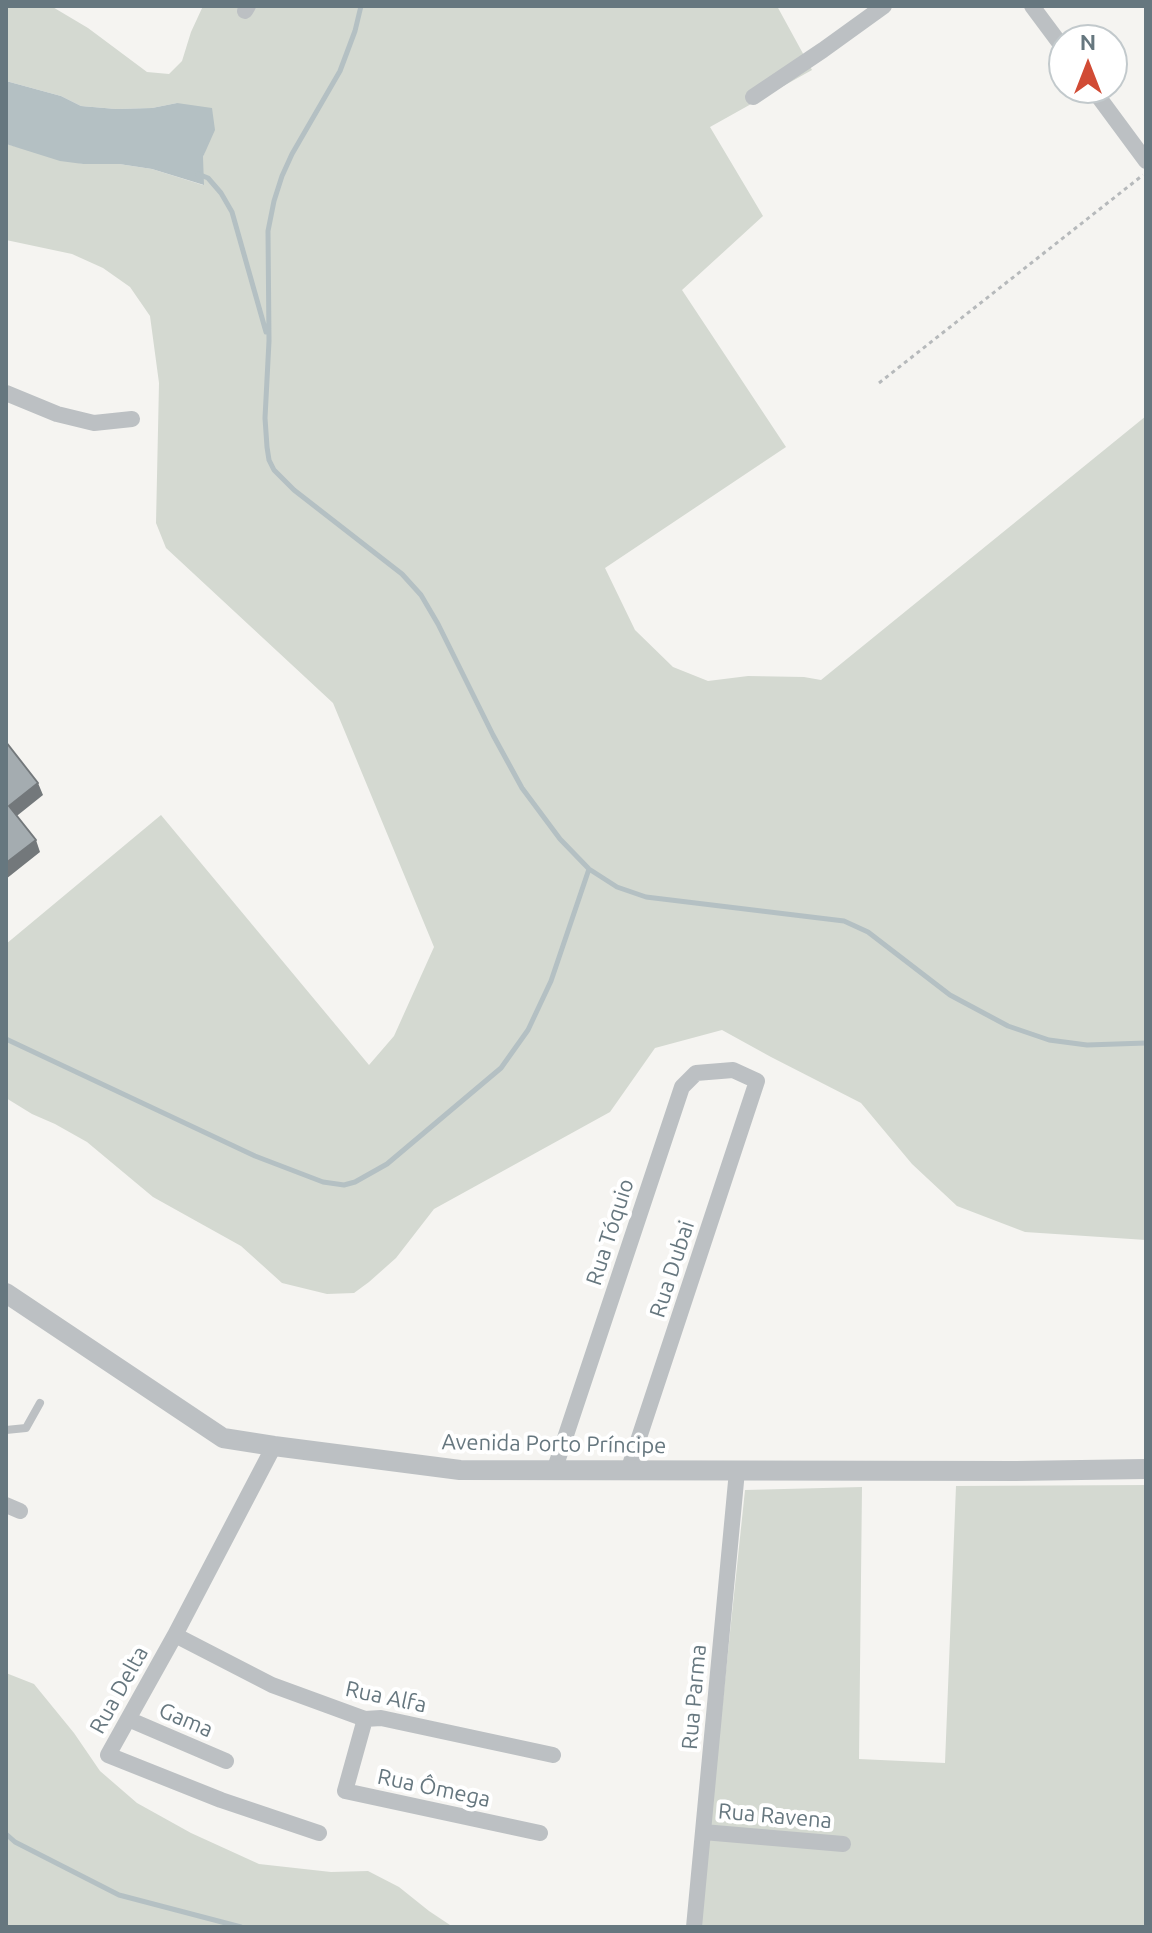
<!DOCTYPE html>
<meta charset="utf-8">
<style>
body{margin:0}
#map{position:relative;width:1152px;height:1933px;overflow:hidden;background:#f5f4f1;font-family:Ubuntu,sans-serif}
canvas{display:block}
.frame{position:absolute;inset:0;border:8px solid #66777f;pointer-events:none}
.north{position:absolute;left:1048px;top:24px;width:80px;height:80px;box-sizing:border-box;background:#fff;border:2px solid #c2c9cc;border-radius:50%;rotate:0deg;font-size:22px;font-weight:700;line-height:32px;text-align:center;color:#66777f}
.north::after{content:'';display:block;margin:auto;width:28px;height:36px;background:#d14b35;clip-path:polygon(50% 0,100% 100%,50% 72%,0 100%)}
</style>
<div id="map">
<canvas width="1152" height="1933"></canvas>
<div class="frame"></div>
<div class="north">N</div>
</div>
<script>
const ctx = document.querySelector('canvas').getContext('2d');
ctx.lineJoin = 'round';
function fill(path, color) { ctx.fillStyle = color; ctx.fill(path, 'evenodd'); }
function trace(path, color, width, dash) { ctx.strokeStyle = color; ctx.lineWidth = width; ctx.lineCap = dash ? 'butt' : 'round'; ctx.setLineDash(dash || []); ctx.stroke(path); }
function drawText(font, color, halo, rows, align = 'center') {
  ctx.font = font + ' Ubuntu,sans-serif'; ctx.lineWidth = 8; ctx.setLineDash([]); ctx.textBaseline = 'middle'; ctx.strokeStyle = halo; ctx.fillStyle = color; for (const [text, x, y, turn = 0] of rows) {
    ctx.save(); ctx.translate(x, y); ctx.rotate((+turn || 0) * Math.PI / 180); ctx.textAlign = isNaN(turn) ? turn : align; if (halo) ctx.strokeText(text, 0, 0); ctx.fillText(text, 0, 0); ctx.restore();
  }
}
const green = new Path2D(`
 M6 6H51L88 28 147 72 169 74 182 61 191 32 203 6H777L812 70 710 127 763 216 682 290 786 447 605 568 635 630 673 667 708 681 748 676 804 677 821 680 1146 416V1240L1025 1232 957 1206 912 1164 861 1103 771 1057 722 1030 655 1048 610 1112 434 1209 396 1258 369 1282 354 1293 327 1294 282 1283 241 1246 153 1197 87 1142 55 1124 32 1114 6 1098V944L161 815 369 1065 394 1036 434 947 333 703 166 548 156 523 159 383 150 316 130 287 103 268 72 254 6 240V144L83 164H119L152 169 203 185V157L207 145 177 103 152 108 116 109 81 106 61 96 6 81Z
 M1146 1485V1927H699L745 1490 862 1487 859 1759 945 1763 956 1486Z
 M6 1673 34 1684 74 1733 100 1771 137 1803 191 1833 259 1864 331 1872 368 1871 399 1887 429 1911 453 1927H6Z`);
const water = new Path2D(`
 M6 81 61 96 81 106 116 109 152 108 177 103 212 108 215 130 203 157 204 185 152 169 119 164H83L60 161 6 144Z`);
const stream = new Path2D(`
 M361 6 355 31 340 71 292 154 282 176 274 201 268 231 269 341 265 418 267 447 269 460 274 470 294 490 402 574 421 595 438 624 493 735 522 788 560 839 589 869 617 887 646 897 844 921 868 932 950 995 1008 1026 1049 1040 1087 1045 1146 1043
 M198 174 208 178 221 193 232 212 266 332
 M6 1039 255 1156 323 1182 344 1185 355 1182 387 1164 501 1068 528 1030 551 981 589 869
 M6 1834 15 1842 119 1895 241 1927`);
const path = new Path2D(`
 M879 383 1143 175`);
const service = new Path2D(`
 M6 1430 26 1428 40 1403`);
const minor = new Path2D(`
 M1032 6 1064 49
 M245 11 248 6
 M1092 88 1146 161
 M753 97 823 50 884 6
 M6 393 57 414 94 423 132 419
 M274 1446 175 1635 108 1755 221 1800 319 1833
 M554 1471 682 1087 696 1073 733 1070 757 1081 628 1471
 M6 1505 20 1511
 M175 1635 272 1685 365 1719 381 1718 553 1755
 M128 1719 226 1761
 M365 1719 345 1791 540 1833
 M703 1832 843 1844
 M694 1927 737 1471`);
const tertiary = new Path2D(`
 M6 1293 223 1438 274 1446 460 1470 1016 1471 1146 1469`);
const shadedWall = new Path2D(`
 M38 783 43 795 13 819 9 806Z
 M36 840 40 852 6 879V863Z`);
const building = new Path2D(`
 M6 742 38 783 9 806 36 840 6 863Z`);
const streetNames = [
 ["Rua Tóquio",610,1232,-72],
 ["Rua Dubai",672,1269,-72],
 ["Avenida Porto Príncipe",554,1444,1],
 ["Rua Delta",119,1690,-61],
 ["Rua Alfa",386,1697,12],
 ["Rua Parma",694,1697,-85],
 ["Gama",186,1720,23],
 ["Rua Ômega",434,1788,12],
 ["Rua Ravena",775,1816,5]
];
fill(green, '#d4d9d1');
fill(water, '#b4c0c3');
trace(stream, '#b4c0c3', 5);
trace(path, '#b6b9bb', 3, [4, 4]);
trace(service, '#bcc0c3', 8);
trace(minor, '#bcc0c3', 16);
trace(tertiary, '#bcc0c3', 20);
fill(shadedWall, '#73787b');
fill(building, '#a4acb0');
trace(building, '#73787b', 2);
drawText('22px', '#66777f', '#fff', streetNames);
</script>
